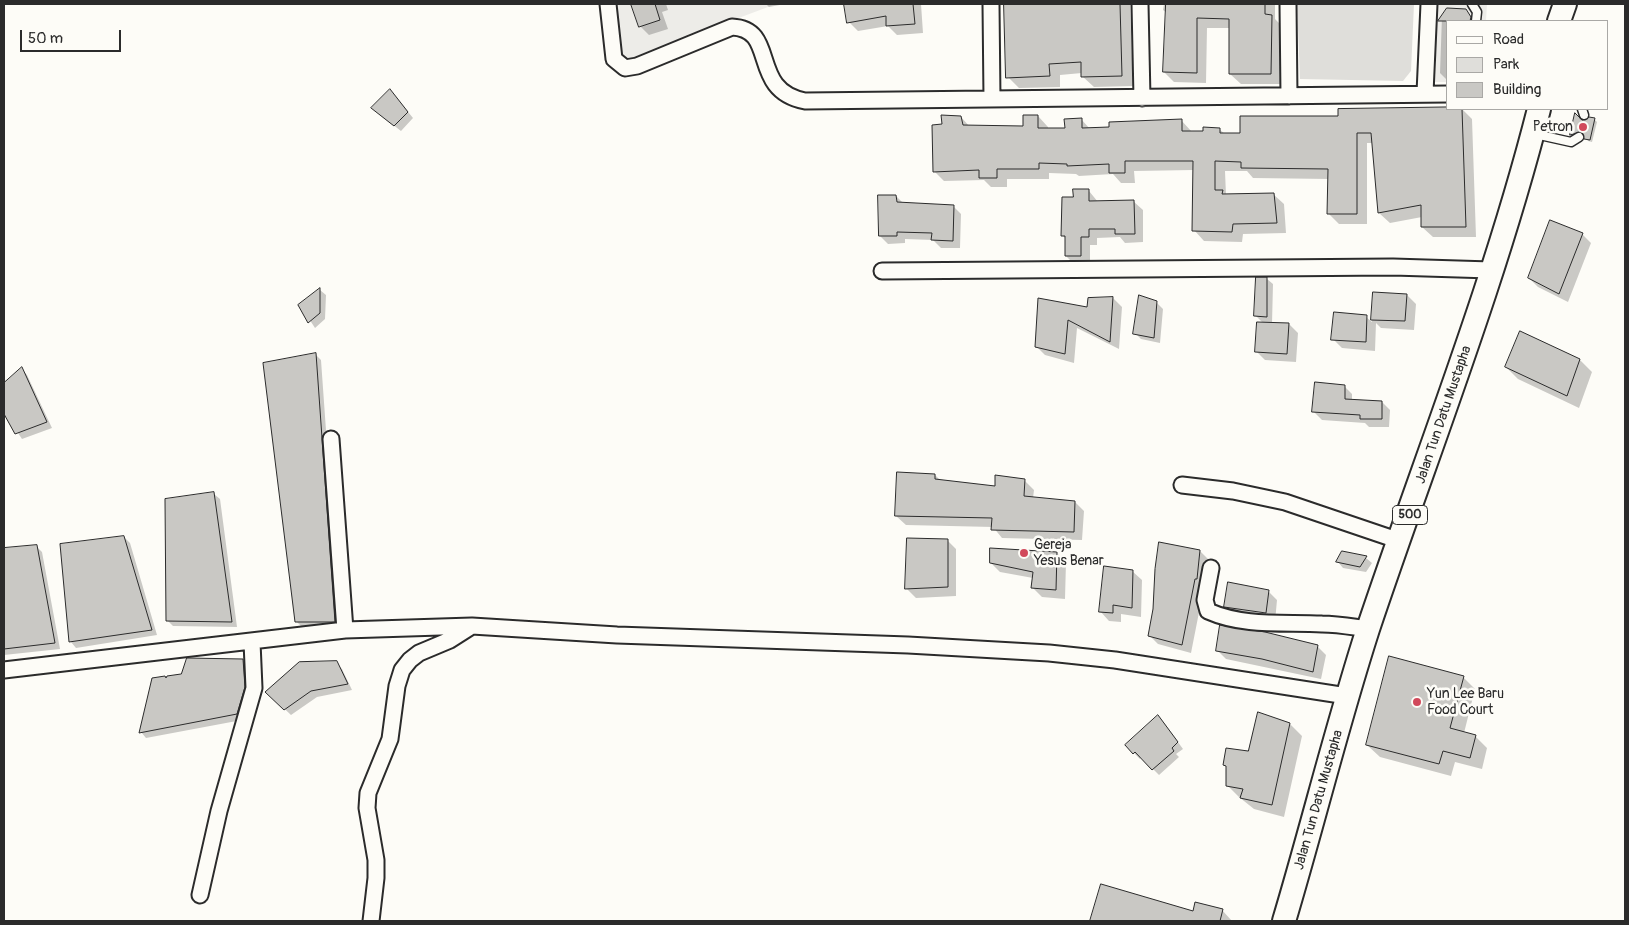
<!DOCTYPE html>
<style>
body{margin:0}
#map{position:relative;width:1629px;height:925px;overflow:hidden;background:#fdfcf7;font-family:Pangolin,sans-serif}
canvas{display:block}
.frame{position:absolute;inset:0;border:5px solid #2b2b2b;pointer-events:none}
.legend{position:absolute;left:1446px;top:20px;width:162px;height:90px;box-sizing:border-box;background:#fdfcf7;border:1px solid #a9a8a5;margin:0;padding:6px 9px;list-style:none;font-size:15px;color:#2b2b2b}
.legend li{display:flex;align-items:center;gap:10px;height:25px}
.legend b{width:25px;border:1px solid #a9a8a5}
.scale{position:absolute;left:20px;top:30px;width:101px;height:22px;box-sizing:border-box;border:2px solid #2b2b2b;border-top:0;padding-left:6px;font-size:15px;line-height:18px;white-space:nowrap;color:#2b2b2b;-webkit-text-stroke:4px #fdfcf7;paint-order:stroke}
</style>
<div id="map">
<canvas width="1629" height="925"></canvas>
<div class="frame"></div>
<ul class="legend">
<li><b style="height:6px;background:#fdfcf7"></b>Road</li>
<li><b style="height:14px;background:#dfdeda"></b>Park</li>
<li><b style="height:14px;background:#c9c8c4"></b>Building</li>
</ul>
<div class="scale">50 m</div>
</div>
<script>
const ctx = document.querySelector('canvas').getContext('2d');
ctx.lineJoin = 'round';
function fill(path, color) { ctx.fillStyle = color; ctx.fill(path, 'evenodd'); }
function trace(path, color, width, dash) { ctx.strokeStyle = color; ctx.lineWidth = width; ctx.lineCap = dash ? 'butt' : 'round'; ctx.setLineDash(dash || []); ctx.stroke(path); }
function drawText(font, color, halo, rows, align = 'center') {
  ctx.font = font + ' Pangolin,sans-serif'; ctx.lineWidth = 5; ctx.setLineDash([]); ctx.textBaseline = 'middle'; ctx.strokeStyle = halo; ctx.fillStyle = color; for (const [text, x, y, turn = 0] of rows) {
    ctx.save(); ctx.translate(x, y); ctx.rotate((+turn || 0) * Math.PI / 180); ctx.textAlign = isNaN(turn) ? turn : align; if (halo) ctx.strokeText(text, 0, 0); ctx.fillText(text, 0, 0); ctx.restore();
  }
}
const built = new Path2D(`
 M615 4H776L624 61Z
 M1438 4H1487L1486 21H1448V82H1435Z`);
const green = new Path2D(`
 M1297 4H1414L1411 71 1403 81 1300 79Z`);
const shadow = new Path2D(`
 M633 4H666L668 10 662 12 668 29 649 35 640 26Z
 M766 4H785L769 7Z
 M845 4H921L923 33 897 35 888 26 858 31 849 22Z
 M1005 4H1130L1133 86 1094 87 1082 76V73L1060 75V87L1019 88 1008 77Z
 M1164 4H1275V19L1282 26 1281 84H1241L1230 74V28H1207L1206 83 1174 82 1164 72 1167 13 1163 10Z
 M1465 10 1476 21H1448V81L1440 73 1442 16Z
 M396 97 413 118 401 131 379 114Z
 M1462 109 1472 119 1476 237H1433L1422 227V217L1390 223 1379 213 1373 143H1367V224H1339L1329 214V179L1253 178 1247 171H1225L1226 195 1273 194 1284 204 1286 233 1243 234 1242 242 1204 241 1194 230V170L1134 171 1135 183H1121L1113 174 1079 176 1076 174 1049 173V179H1007V187H991L984 180 944 181 934 171 943 125 961 117 970 127H1025L1038 116 1048 127V130H1066L1081 119 1090 129 1181 120 1192 132 1219 129 1225 134 1242 135 1339 117V110Z
 M1576 116 1582 122 1594 119 1597 122 1592 142 1588 141 1584 134 1574 137 1572 135Z
 M1089 191 1098 202 1133 201 1143 210V242L1125 243 1120 237 1097 238V245H1090V265H1075L1066 256 1067 240 1063 236 1074 199Z
 M896 196 904 204 953 206 961 214 960 248H941L933 240 905 239V243L888 244 880 236Z
 M1582 234 1591 243 1568 302 1538 287 1529 278Z
 M1267 279 1273 284 1272 324H1289L1298 333 1296 362 1265 360 1256 351 1263 323 1255 315Z
 M320 290 326 295 325 319 315 328 300 305Z
 M1374 294 1407 295 1416 304 1414 330 1381 328 1376 323 1375 351 1342 348 1333 339 1366 317 1372 322Z
 M1113 298 1122 307 1119 349 1077 328 1074 363 1045 355 1036 346 1039 300 1088 309 1089 299Z
 M1157 303 1163 309 1160 343 1141 339 1135 333Z
 M315 354 321 360 340 627 336 628 302 627 296 621Z
 M1580 360 1592 372 1579 408 1518 379 1506 367Z
 M22 369 27 375 52 428 22 439 4 412V385Z
 M1344 386 1352 394V401L1382 402 1390 410 1389 427H1369L1365 423 1322 420 1314 412Z
 M935 475 941 481 996 488 1025 481 1034 490 1033 498 1075 502 1084 511 1082 540 1002 538 993 527 906 525 896 516Z
 M214 494 220 499 237 627 173 626 167 620Z
 M124 537 130 543 157 635 76 648 71 642 62 545Z
 M947 540 956 549V596L916 598 907 589Z
 M36 546 42 552 60 649 4 655V549Z
 M1200 551 1209 560 1206 587H1204L1191 653 1158 644 1149 635Z
 M1057 553 1066 562 1065 599 1042 597 1033 588V578L1000 572 991 563Z
 M1366 558 1372 563 1366 572 1343 568 1338 562Z
 M1132 571 1142 580 1141 617 1121 614V622L1109 621 1100 611Z
 M1268 591 1277 600 1275 622 1234 615 1225 606Z
 M1318 647 1326 655 1321 679 1226 659 1218 651Z
 M243 660 249 666 250 693 242 720 146 738 141 732 167 680Z
 M336 663 342 669 352 690 317 697 291 715 267 692Z
 M1463 677 1475 689 1464 733 1475 736 1487 748 1482 769 1455 762 1451 776 1380 757 1367 745Z
 M1164 723 1183 749 1176 754 1179 757 1159 775 1141 757 1140 759 1134 753Z
 M1290 724 1302 736 1284 817 1254 809 1239 797 1227 785V767L1225 765 1249 753Z
 M1101 885 1194 912 1222 910 1232 921H1091Z`);
const building = new Path2D(`
 M631 4H655L660 20 639 27Z
 M844 4H913L915 24 886 26V16L847 23Z
 M1004 4H1120L1122 76 1081 77V62L1049 64 1050 76 1006 78Z
 M1166 4H1265V14L1272 15 1271 74H1229V19L1197 18V73L1163 72Z
 M1447 8 1466 9 1471 17 1470 21H1438Z
 M390 89 408 112 394 126 371 108Z
 M1448 107 1462 109 1466 227H1421V205L1378 213 1371 133H1357V214H1327L1328 169 1241 168V162L1215 161V190H1223L1222 194 1274 193 1277 223 1233 224 1232 232 1192 231 1193 161H1125V173H1109V164L1067 166V164L1039 163V169H997V178H979V170L933 172 932 125 942 124 941 115 961 116 963 125 1023 126V115H1038V128H1065L1064 119 1082 118V128L1109 127V122L1182 119V131H1203V127L1220 128V133H1240V116H1338V109Z
 M1575 113 1582 120 1589 117 1595 118 1590 140 1584 139 1581 132 1570 135Z
 M1073 189H1089V201L1134 200 1135 234H1115V229H1089V237H1081V256H1065V236H1061L1062 197H1073Z
 M878 195H896L897 202 954 205 953 241 931 240 932 233 897 232V236H879Z
 M1550 220 1583 233 1559 294 1528 278Z
 M1256 277H1267V317L1254 316Z
 M320 288V313L308 323 298 305Z
 M1373 292 1407 294 1405 321 1371 320Z
 M1139 295 1157 301 1154 338 1133 334Z
 M1113 297 1110 342 1068 320 1065 354 1035 347 1038 298 1087 307 1088 298Z
 M1334 312 1367 315 1366 342 1331 340Z
 M1257 322 1289 323 1287 354 1255 352Z
 M1520 331 1580 359 1567 396 1505 367Z
 M316 353 335 622H295L263 363Z
 M22 367 47 422 15 434 4 414V383Z
 M1315 382 1345 385V399L1382 401V419H1360V415L1312 412Z
 M897 472 935 474V479L995 486V475L1025 479 1024 496 1075 501 1074 532 991 530 992 518 895 516Z
 M214 492 232 622 166 621 165 499Z
 M124 536 152 630 69 642 60 544Z
 M907 538 948 539V587L905 589Z
 M1159 542 1200 550 1197 579H1195L1182 645 1148 636 1153 609 1155 569Z
 M37 545 55 643 4 649V548Z
 M990 548 1057 552 1056 590 1031 588 1033 572 990 563Z
 M1342 551 1367 556 1360 567 1336 562Z
 M1104 566 1133 570 1132 608 1113 605V613L1099 612Z
 M1228 582 1269 590 1266 613 1224 607Z
 M1220 625 1265 632 1318 645 1313 672 1262 659 1216 651Z
 M1389 656 1464 676 1450 728 1476 735 1470 758 1443 751 1439 764 1366 745Z
 M187 658 243 659 245 687 237 714 139 733 152 678 165 676 166 678 167 676 181 674Z
 M337 661 348 684 311 691 284 710 265 692 299 662Z
 M1258 712 1290 723 1272 805 1240 798 1243 789 1226 786V766L1223 765 1226 748 1248 751Z
 M1158 715 1178 742 1172 748 1174 751 1152 770 1135 752 1133 754 1125 745Z
 M1101 884 1193 911 1195 902 1223 909 1220 921H1090Z`);
const lane = new Path2D(`
 M1472 4 1477 12 1476 21
 M1582 109 1584 115
 M1535 134 1571 142 1579 137`);
const street = new Path2D(`
 M608 4 614 59 625 68 637 66 732 27C779 29 748 90 805 101L1448 94
 M991 4 992 99
 M1140 4 1142 98
 M1288 4 1289 96
 M1425 93 1429 4
 M882 271 1393 267 1491 270
 M331 439 345 630
 M1182 485 1233 491 1285 502 1400 541
 M1211 568 1205 600 1208 611C1244 627 1284 622 1322 624 1338 624 1353 627 1368 629
 M4 670 345 630 472 626 617 635 908 645 1049 653 1115 660 1347 696
 M200 895 219 811 254 688 252 642
 M371 921 376 878V860L367 808 368 793 390 739 397 686 402 670 410 660 419 653 450 640 472 626`);
const primary = new Path2D(`
 M1559 21 1565 4
 M1284 921C1313 824 1337 725 1368 629 1426 456 1494 286 1539 109`);
const markers = [
 [1583,127,5,"#d1495b"],
 [1024,553,5,"#d1495b"],
 [1417,702,5,"#d1495b"]
];
const shields = [
 [1410,515,35]
];
const shieldNames = [
 ["500",1410,515]
];
const poiNames = [
 ["Petron",1573,127,"right"],
 ["Gereja",1034,545],
 ["Yesus Benar",1034,561],
 ["Yun Lee Baru",1427,694],
 ["Food Court",1427,710]
];
const streetNames = [
 ["Jalan Tun Datu Mustapha",1444,415,-71],
 ["Jalan Tun Datu Mustapha",1319,800,-74]
];
fill(built, '#edece8');
fill(green, '#dfdeda');
fill(shadow, '#0003');
fill(building, '#c9c8c4');
trace(building, '#2b2b2b', 1);
trace(lane, '#2b2b2b', 11);
trace(street, '#2b2b2b', 19);
trace(primary, '#2b2b2b', 26);
trace(lane, '#fdfcf7', 8);
trace(street, '#fdfcf7', 15);
trace(primary, '#fdfcf7', 22);
for (const [x, y, r, color] of markers) { const dot = new Path2D(); dot.arc(x, y, r, 0, 2 * Math.PI); ctx.fillStyle = color; ctx.fill(dot); trace(dot, '#fdfcf7', 2); }
for (const [x, y, w] of shields) { const box = new Path2D(); box.roundRect(x - w / 2, y - 9.5, w, 19, 4); ctx.fillStyle = '#fdfcf7'; ctx.fill(box); trace(box, '#2b2b2b', 1); }
drawText('bold 12px', '#2b2b2b', null, shieldNames);
drawText('14px', '#2b2b2b', '#fdfcf7', poiNames, 'left');
drawText('14px', '#2b2b2b', '#fdfcf7', streetNames);
</script>
